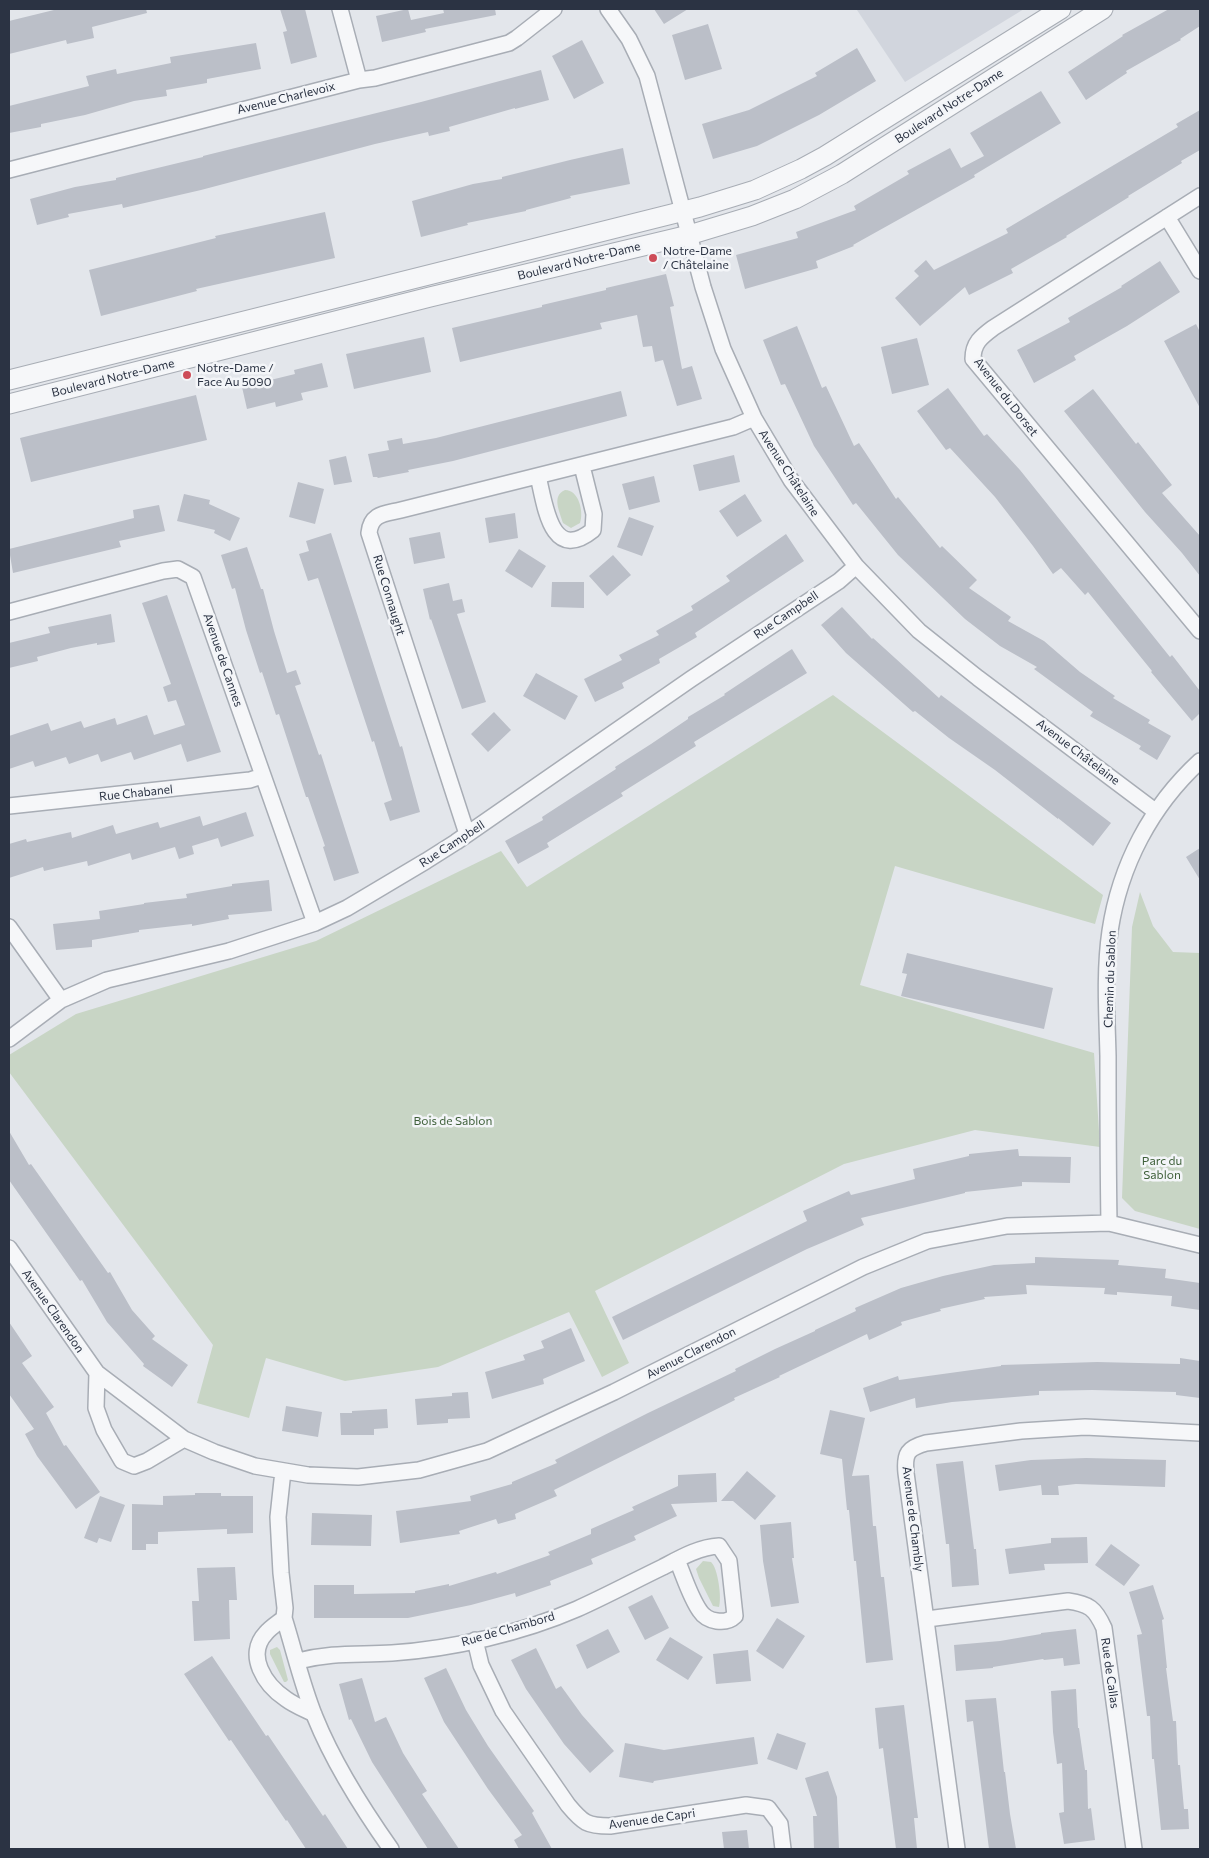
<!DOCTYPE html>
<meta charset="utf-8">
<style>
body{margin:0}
#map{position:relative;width:1209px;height:1858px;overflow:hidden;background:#e3e6eb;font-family:Commissioner,sans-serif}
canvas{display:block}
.frame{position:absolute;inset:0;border:10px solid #2b3343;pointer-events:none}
</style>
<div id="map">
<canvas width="1209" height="1858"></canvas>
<div class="frame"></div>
</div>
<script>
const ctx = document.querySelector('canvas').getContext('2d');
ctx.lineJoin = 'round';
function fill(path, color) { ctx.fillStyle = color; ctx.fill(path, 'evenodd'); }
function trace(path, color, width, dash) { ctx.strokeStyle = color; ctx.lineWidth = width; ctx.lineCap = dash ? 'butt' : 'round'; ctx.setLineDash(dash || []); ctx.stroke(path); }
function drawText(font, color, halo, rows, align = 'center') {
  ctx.font = font + ' Commissioner,sans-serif'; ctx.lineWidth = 5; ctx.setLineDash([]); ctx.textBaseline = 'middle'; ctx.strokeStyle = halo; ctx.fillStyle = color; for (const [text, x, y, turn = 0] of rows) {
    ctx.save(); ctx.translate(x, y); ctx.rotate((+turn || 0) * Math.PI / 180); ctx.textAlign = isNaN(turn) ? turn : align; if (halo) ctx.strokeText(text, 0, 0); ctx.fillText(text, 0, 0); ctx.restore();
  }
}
const built = new Path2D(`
 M859 9H1024L905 82 857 10Z`);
const green = new Path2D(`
 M565 490C579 490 584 512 580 523L571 528 563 523C560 512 551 496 565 490Z
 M833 695 1103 895 1095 924 895 866 860 985 1094 1053 1100 1147 975 1130 844 1164 595 1291 629 1363 602 1377 569 1312 438 1367 345 1381 266 1358 249 1418 197 1403 213 1345 9 1072V1055L76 1014 316 941 501 851 527 887Z
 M1140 892 1153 926 1173 952 1200 953V1229L1135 1211 1122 1198 1132 927Z
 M703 1561 711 1562C718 1568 722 1598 719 1607L713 1606 699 1578 696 1569Z
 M277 1647 280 1650 288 1680 286 1682H284L270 1654V1650Z`);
const building = new Path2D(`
 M58 9H146L147 13 92 27 94 38 67 44 66 40 9 54V21Z
 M280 9H305L317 57 291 64 283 32 287 31Z
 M408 9 411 20 444 13 443 9H495L496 15 425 29 426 32 382 42 376 16Z
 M654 9H688L664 24Z
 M1169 9H1200V26L1180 39 1181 40 1126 71 1127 73 1086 100 1068 72 1123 36 1122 35Z
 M708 24 722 69 685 80 672 35Z
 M582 40 604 83 574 99 552 56Z
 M256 43 261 69 207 79V83L166 90 167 96 134 101 85 115 41 124V127L9 133V106L89 86 86 76 116 69 117 74 171 63 170 57Z
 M857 48 876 81 819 115 757 146 713 159 702 124 749 110 817 76 815 73Z
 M541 70 549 100 515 109V108L449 127 450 131 429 136 428 132 375 144 201 190 123 208 122 204 68 214 69 217 37 225 30 199 75 187 116 180V178L203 157V156L421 102Z
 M1041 91 1061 123 974 175 975 177 853 245 854 246 816 261 818 268 745 289 736 255 798 238 796 232 856 210 854 206 909 174 907 171 950 148 961 168 984 156 970 133Z
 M1200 110V150L1181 161 1182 163 1128 196 1129 197 1066 236 1067 237 1011 269 1013 273 969 295 965 287 920 326 895 298 919 276 914 271 926 260 934 270 1008 233 1006 229 1178 127 1176 124Z
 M623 148 630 184 570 196 571 198 526 210V211L467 223 468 225 421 237 412 201 473 184 502 179V177L570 160Z
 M325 212 335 258 196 289 197 291 101 316 89 270 216 238 215 236Z
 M1160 261 1180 292 1127 326 1074 356 1076 360 1034 383 1017 350 1070 322 1068 318 1122 287 1121 286Z
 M666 274 674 306 670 307 682 369 692 366 702 399 677 406 663 360 655 362 652 346 643 347 637 315 600 323 602 329 460 362 452 328 542 307V305L606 290V288Z
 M1196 324 1200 332V408L1164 341Z
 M797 326 822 388 826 386 854 446 859 443 896 499 898 497 940 548 942 546 977 580 969 588 1011 617 1008 621 1044 641 1080 672 1115 696 1113 698 1150 720 1148 723 1171 736 1157 760 1139 749 1141 746 1090 716 1093 712 1034 669 1037 667 1000 646 965 619 898 555 856 503 853 505 814 446 785 384 781 385 763 340Z
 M424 337 431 372 354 389 346 354Z
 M917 338 929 385 892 394 881 347Z
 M322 363 328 387 301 393 303 400 276 407 275 402 247 409 242 387 295 374 294 370Z
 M948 388 984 436 987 434 1020 470 1170 657 1172 655 1200 691V713L1192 721 1151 672 1152 671 1088 592 1085 595 1061 568 1053 574 1033 546 995 497 950 448 946 450 917 411Z
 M1093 389 1136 444 1138 442 1172 485 1162 493 1200 536V576L1182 553 1145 512 1064 411Z
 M621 391 627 416 453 461 408 470 409 472 378 478 377 477H373L368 454 389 450 387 441 402 438 403 444 436 438Z
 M196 395 207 440 31 482 20 438Z
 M734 455 740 482 699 491 693 465Z
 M346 456 352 482 334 485 329 460Z
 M654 476 660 502 629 510 622 484Z
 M298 482 324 489 315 524 289 517Z
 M184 494 210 500 209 504 240 518 230 541 214 533 215 530 177 521Z
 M745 494 762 521 737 537 719 511Z
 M159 505 165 531 119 541 121 547 13 573 9 549 134 518 133 510Z
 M515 513 518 538 489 543 485 518Z
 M629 517 654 526 642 556 617 547Z
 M440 532 445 558 414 564 409 538Z
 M331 533 400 747 402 746 420 812 390 821 384 803 392 800 374 741 372 742 318 578 308 581 299 554 309 551 306 541Z
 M786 534 804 561 695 633 697 637 659 659 660 663 622 683 624 688 595 702 584 679 622 660 619 655 659 635 656 631 693 610 691 606 730 581 726 576Z
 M247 547 261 589H263L274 631 287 673 296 670 301 684 295 686 319 755 321 754 359 873 334 881 323 847 325 846 308 797H306L279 714 276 715 262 672 260 673 246 630 235 588 232 589 221 555Z
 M519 549 546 566 532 588 505 571Z
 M613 555 631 575 607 596 589 576Z
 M552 582H584V608L551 607Z
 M449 583 453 601 462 599 465 612 457 614 486 702 462 709 431 619 430 620 423 589Z
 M167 595 221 752 187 762 181 744 134 760 131 752 101 762 98 754 69 764 66 757 35 767 33 761 9 769V736L48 723 51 731 81 721 84 728 115 718 117 725 147 715 154 735 185 725 176 700 168 702 163 687 171 684 142 603Z
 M842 607 872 639 873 638 939 698 941 695 1111 823 1093 846 1058 818V819L995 770 949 738 915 711 913 712 846 653 821 625Z
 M111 614 115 642 97 645V643L71 648 37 657 38 661 9 668V643L50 633 48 627Z
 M792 649 807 673 694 742 696 746 621 793 623 796 547 843 549 847 518 864 505 841 543 820 542 817 616 769 615 767 651 744 688 719V717L725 695 724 694Z
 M536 673 578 696 565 720 523 696Z
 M494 712 511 730 488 752 471 734Z
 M246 812 254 836 221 847 218 838 192 846 194 854 179 859 175 847 132 860 130 853 88 866 87 861 44 871 43 867 9 878V844L26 839 27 842 71 832 72 838 113 825 116 834 158 822 160 828 200 816 203 826Z
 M1200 848V880L1186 857Z
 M269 880 272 911 228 915 229 919 192 926V924L139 930V932L92 940V947L56 950 53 924 100 919 99 911 144 904V903L187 898 186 894 232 886V884Z
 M907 953 1053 988 1044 1029 901 996 907 974 902 973Z
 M9 1131 29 1165 31 1164 108 1273 110 1272 132 1310 155 1336 152 1339 188 1365 172 1387 143 1366 144 1364 107 1322 82 1280 80 1281 9 1180Z
 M1018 1149 1019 1156 1071 1157 1070 1183 1022 1182V1186L965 1192V1193L861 1218 864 1225 807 1249 623 1340 612 1317 807 1221 803 1211 849 1191 851 1195 915 1179 913 1169 969 1156V1154Z
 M1035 1257 1119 1260 1118 1265 1166 1269 1165 1278 1200 1283V1310L1171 1306 1172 1296 1117 1292V1295L1104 1294 1105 1288 1026 1285 1027 1294 984 1297 985 1299 940 1309 941 1311 901 1322 902 1325 869 1340 867 1334 779 1376 780 1377 734 1398 735 1400 554 1490 557 1496 515 1514 516 1519 498 1524 496 1519 459 1531 460 1534 400 1543 396 1511 471 1501 470 1496 512 1484V1482L557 1463 555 1460 648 1413 736 1371 735 1369 775 1349 815 1331V1330L856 1311 855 1308 901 1288 943 1276 994 1265 1035 1263Z
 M9 1322 32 1356 22 1363 54 1407 46 1413 64 1446 66 1445 100 1492 76 1509 37 1456 25 1434 34 1429 9 1394Z
 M571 1328 585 1361 543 1379 544 1384 492 1399 485 1372 525 1360 523 1355 544 1348 541 1341Z
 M1180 1358 1200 1361V1398L1176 1395V1392L1092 1390 1039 1391V1395L952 1402 916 1408 915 1398 870 1412 863 1388 898 1376 899 1380 1001 1366V1365L1097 1362 1180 1364Z
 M468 1392 470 1418 448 1419V1423L417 1425 415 1399 452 1396V1393Z
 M286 1406 322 1412 318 1437 282 1431Z
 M387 1409 388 1428 374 1429V1435H341L340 1413H352V1411Z
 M830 1410 865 1418 852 1476 869 1475 873 1526H876L881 1577H884L893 1660 866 1663 856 1561H854L849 1510H847L842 1459 820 1454Z
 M1086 1458 1166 1460 1165 1487 1076 1484 1058 1486 1059 1495H1042L1041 1485 999 1491 995 1465 1031 1460Z
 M963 1461 974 1549H976L979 1585 952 1587 949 1544H946L936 1464Z
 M747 1471 776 1496 755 1520 733 1501H721Z
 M716 1473 717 1502 671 1504 677 1516 634 1536 636 1540 591 1559 593 1564 550 1581 551 1585 516 1597 515 1593 471 1605 408 1618H314V1585H354V1594L415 1593V1591L449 1584V1586L496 1572 497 1574 550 1555 548 1552 591 1534V1529L634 1510 632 1507 678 1486V1475Z
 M195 1493H221V1496H253V1533L227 1534V1529L158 1532V1544H146V1550H132V1504L163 1505V1496L195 1495Z
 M100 1496 125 1505 111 1542 99 1538 97 1543 84 1538Z
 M312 1513 372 1515 371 1546 311 1545Z
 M791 1522 794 1558H792L799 1603 771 1607 763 1561 760 1525Z
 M1087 1537 1088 1563 1044 1564 1045 1570 1009 1574 1005 1549 1051 1543V1538Z
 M1111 1544 1140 1565 1124 1586 1095 1565Z
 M235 1567 237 1600H229L230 1639 194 1641 192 1601H199L197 1568Z
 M1153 1585 1164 1619 1162 1620 1167 1668H1166L1173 1721H1176L1178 1765H1180L1184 1809H1188L1189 1829 1161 1830 1154 1759H1152L1150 1716H1147L1137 1635 1142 1634 1129 1592Z
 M652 1595 669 1628 645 1640 628 1607Z
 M777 1618 805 1636 783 1669 756 1651Z
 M608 1629 620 1652 587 1669 576 1645Z
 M1076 1629 1080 1664 1064 1666 1063 1658 1044 1660 1043 1659 993 1667V1668L956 1671 954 1645 1000 1641 1041 1634V1633Z
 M670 1637 703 1657 688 1680 656 1660Z
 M536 1648 556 1689 561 1686 582 1715 614 1751 590 1773 564 1744 526 1689 511 1660Z
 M748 1650 751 1681 716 1684 713 1654Z
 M212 1656 266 1736 268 1735 323 1816 325 1814 348 1849H306L287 1820 286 1821 231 1740 229 1741 184 1674Z
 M446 1668 466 1710 488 1746 534 1811 532 1813 552 1849H519L514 1840 522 1835 488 1789 444 1722 424 1678Z
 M362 1678 375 1722 386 1717 403 1753 427 1791 422 1794 459 1849H428L372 1762 351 1719 349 1720 339 1684Z
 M1076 1689 1078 1728H1079L1085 1770H1087L1088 1809 1091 1808 1095 1840 1064 1844 1059 1813 1064 1812 1062 1763 1057 1764 1053 1732 1051 1691Z
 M996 1698 1004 1772H1005L1010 1814 1016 1849H989L973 1721 967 1722 965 1700Z
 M904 1705 918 1818H914L917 1849H896L883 1748 879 1749 875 1708Z
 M777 1733 806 1743 797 1770 767 1759Z
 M754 1737 758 1764 654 1781 653 1783 619 1777 625 1743 664 1750Z
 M828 1771 837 1797 839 1849H814L813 1816H817L805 1778Z
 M747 1830 749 1849H724L722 1832Z`);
const minor = new Path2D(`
 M340 9 359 80
 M608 9 629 39 647 76 703 287 723 349 754 418 791 480 856 566 919 631 978 678 1155 811
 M9 170 359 80 375 78 509 43 517 38 554 9
 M1200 196 993 328C981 337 973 343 973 359L1200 631
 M1167 217 1200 271
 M538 476C545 505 551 564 593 530L594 514 582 466
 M9 612 163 571 178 569 193 577 315 923
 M9 806 250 780 262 776
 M467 834 369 533C371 513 385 514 401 510L733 427 754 418
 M9 927 61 1000
 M9 1039 61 1000 107 980 229 951 315 923 347 908 426 861 456 842 691 679 839 581 856 566
 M1109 1223C1108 1167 1108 1112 1108 1056 1107 1015 1104 972 1110 931 1120 865 1151 806 1200 761
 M9 1248 97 1373 184 1439 214 1452 255 1466 308 1475 358 1477 419 1470 487 1451 614 1392 863 1267 927 1241 1007 1226 1109 1223 1200 1245
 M97 1373 96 1408 104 1430 122 1461 134 1466 147 1461 184 1439
 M283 1471 278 1517 281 1573 285 1608 284 1618C294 1650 302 1685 315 1717 334 1764 362 1808 391 1849
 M284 1618C278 1623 271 1627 266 1633 245 1655 265 1685 286 1699 294 1705 304 1709 314 1714
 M927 1619 1068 1601C1089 1604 1095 1608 1104 1628L1134 1849
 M475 1640 481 1665 503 1711 568 1805C583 1823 587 1826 610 1826L746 1805 768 1808 780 1824 783 1849
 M298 1661C333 1652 357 1655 392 1653 452 1649 522 1633 577 1609 606 1596 634 1581 663 1567 680 1558 699 1547 719 1546L729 1561 735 1616C726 1625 707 1622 700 1611 690 1597 684 1576 677 1560
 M957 1849 906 1473C904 1453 908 1448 926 1443L1021 1431 1085 1427 1200 1433`);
const tertiary = new Path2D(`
 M9 380 700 207 755 190 801 169 825 156 1061 9
 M9 404 430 297 689 235 752 216 795 199 842 174 1103 9`);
const markers = [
 [653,258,5,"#cd4c58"],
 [187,375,5,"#cd4c58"]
];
const streetNames = [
 ["Avenue Charlevoix",286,98,-14],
 ["Boulevard Notre-Dame",949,106,-33],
 ["Boulevard Notre-Dame",579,261,-14],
 ["Boulevard Notre-Dame",113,378,-14],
 ["Avenue du Dorset",1006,397,52],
 ["Avenue Châtelaine",789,473,57],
 ["Rue Connaught",389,595,73],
 ["Rue Campbell",786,615,-34],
 ["Avenue de Cannes",223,660,71],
 ["Avenue Châtelaine",1078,752,37],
 ["Rue Chabanel",136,793,-6],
 ["Rue Campbell",452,844,-33],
 ["Chemin du Sablon",1110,979,-88],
 ["Avenue Clarendon",53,1311,55],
 ["Avenue Clarendon",691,1353,-27],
 ["Avenue de Chambly",913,1519,83],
 ["Rue de Chambord",508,1629,-16],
 ["Rue de Callas",1110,1673,82],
 ["Avenue de Capri",652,1819,-8]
];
const poiNames = [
 ["Notre-Dame",663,251],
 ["/ Châtelaine",663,265],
 ["Notre-Dame /",197,368],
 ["Face Au 5090",197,382]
];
const parkNames = [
 ["Bois de Sablon",453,1121],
 ["Parc du",1162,1161],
 ["Sablon",1162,1175]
];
fill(built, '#d1d5dd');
fill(green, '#c8d5c5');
fill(building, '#bbbfc8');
trace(minor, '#a8adb5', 18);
trace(tertiary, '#a8adb5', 21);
trace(minor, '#f6f7f9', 15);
trace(tertiary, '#f6f7f9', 19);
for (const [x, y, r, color] of markers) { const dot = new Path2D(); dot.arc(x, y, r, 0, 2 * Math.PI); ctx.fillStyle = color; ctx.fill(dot); trace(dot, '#f3f5f8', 2); }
drawText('12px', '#2b3343', '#f3f5f8', streetNames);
drawText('12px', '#2b3343', '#f3f5f8', poiNames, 'left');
drawText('12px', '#3e5f39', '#f3f5f8', parkNames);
</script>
